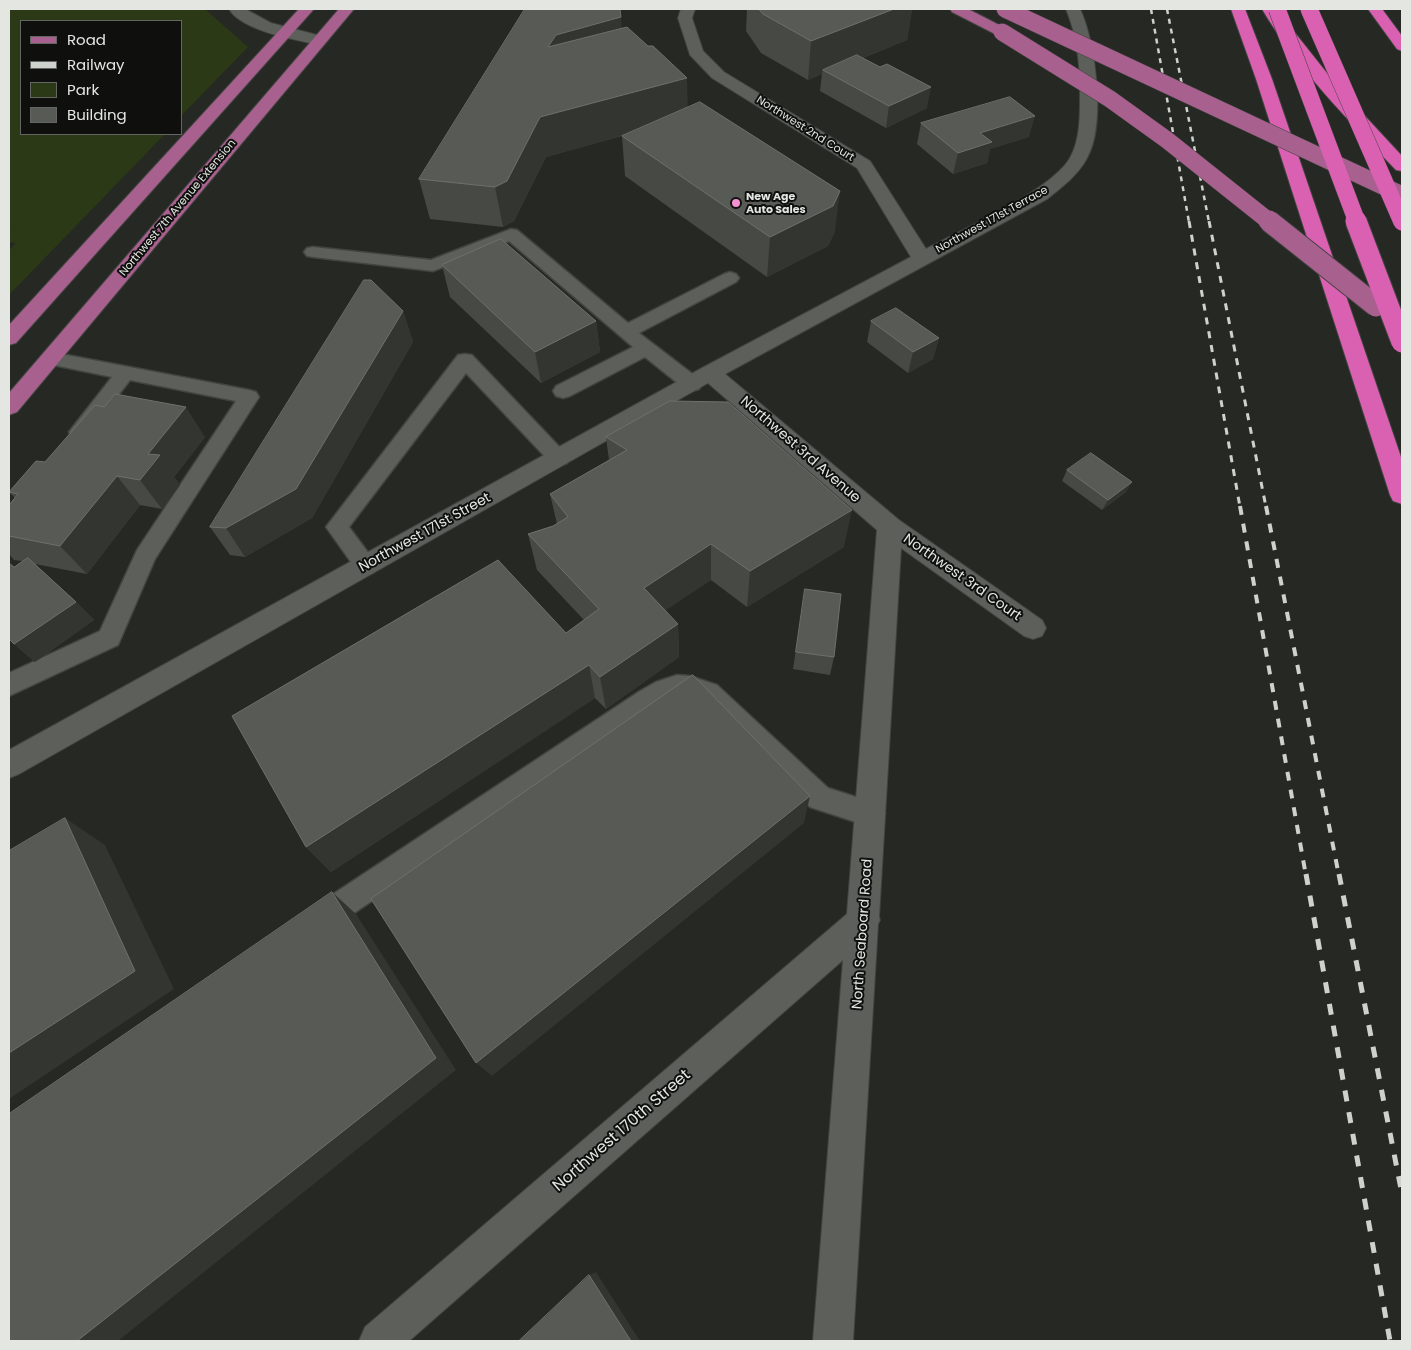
<!DOCTYPE html>
<style>
body{margin:0}
#map{position:relative;width:1411px;height:1350px;overflow:hidden;background:#262823;font-family:Poppins,sans-serif}
canvas{display:block}
.frame{position:absolute;inset:0;border:10px solid #e4e6e2;pointer-events:none}
.legend{position:absolute;left:20px;top:20px;width:162px;height:115px;box-sizing:border-box;background:#0f100e;border:1px solid #646663;margin:0;padding:6px 9px;list-style:none;font-size:15px;color:#e4e6e2}
.legend li{display:flex;align-items:center;gap:10px;height:25px}
.legend b{width:25px;border:1px solid #646663}
</style>
<div id="map">
<canvas width="1411" height="1350"></canvas>
<div class="frame"></div>
<ul class="legend">
<li><b style="height:6px;background:#a8608f"></b>Road</li>
<li><b style="height:6px;background:#cfd1cd"></b>Railway</li>
<li><b style="height:14px;background:#2c3916"></b>Park</li>
<li><b style="height:14px;background:#585b55"></b>Building</li>
</ul>
</div>
<script>
const ctx = document.querySelector('canvas').getContext('2d');
ctx.lineJoin = 'round';
function fill(path, color) { ctx.fillStyle = color; ctx.fill(path, 'evenodd'); }
function trace(path, color, width, dash) { ctx.strokeStyle = color; ctx.lineWidth = width; ctx.lineCap = dash ? 'butt' : 'round'; ctx.setLineDash(dash || []); ctx.stroke(path); }
function drawText(font, color, halo, rows, align = 'center') {
  ctx.font = font + ' Poppins,sans-serif'; ctx.lineWidth = 4; ctx.setLineDash([]); ctx.textBaseline = 'middle'; ctx.strokeStyle = halo; ctx.fillStyle = color; for (const [text, x, y, turn = 0] of rows) {
    ctx.save(); ctx.translate(x, y); ctx.rotate((+turn || 0) * Math.PI / 180); ctx.textAlign = isNaN(turn) ? turn : align; if (halo) ctx.strokeText(text, 0, 0); ctx.fillText(text, 0, 0); ctx.restore();
  }
}
const green = new Path2D(`
 M9 9H205L248 47 181 116V21H21V134H165L9 295V250L16 243 9 242V229L11 226H9Z`);
const service = new Path2D(`
 M511 229 517 230 628 323 724 274 730 272 736 274 739 278 736 282 639 333 699 379 702 384 699 389 692 391 685 389 645 357 570 396 563 398 556 396 553 391 556 386 633 347 509 241 433 271 313 257 307 256 304 252 307 248 313 247 431 260Z
 M51 352 249 390 256 392 259 397 155 559 118 645 9 696V673L100 631 137 550 236 401 130 380 86 437 79 439 72 437 69 432 112 377 44 363 41 358 44 353Z
 M465 354 472 355 570 458 567 463 559 466 551 463 466 373 349 527 378 566 374 572 366 575 358 572 326 527 458 355Z
 M677 675 690 676 717 685 828 788 881 805 885 814 881 823 871 827 810 807 699 701C682 693 673 698 658 707L326 932 316 937 306 932 301 922 306 912 640 691 656 682Z`);
const minor = new Path2D(`
 M229 9H245L271 23 325 37 328 40 325 43 320 45C296 40 242 31 229 9Z
 M681 9H695L692 18 703 51 724 72 870 161 926 249C961 230 1051 191 1070 158 1081 139 1080 112 1080 91 1080 63 1077 35 1066 9H1080C1096 43 1106 125 1087 158 1078 175 1062 187 1047 199L725 374 899 520 1042 620 1046 628 1042 636 1033 639 1024 636 901 548 879 917 880 920 878 924 853 1341H813L843 960 409 1341H359L365 1327 847 914 877 530 708 383 19 774 9 778V750L702 368 911 257 857 168 712 78 690 55 678 18Z`);
const primary = new Path2D(`
 M299 9H314L16 343 9 345V325Z
 M339 9H354L17 412 9 415V393Z
 M950 9H968L1007 29 1010 32 1007 35H997L952 12Z`);
const motorway = new Path2D(`
 M1231 9H1245L1272 79 1402 460V504L1393 501 1390 495 1256 79Z
 M1262 9H1276L1338 87 1402 156V171L1396 170C1349 121 1296 67 1262 9Z
 M1368 9H1382L1402 36V51L1397 49Z`);
const railFar3 = new Path2D(`
 M1151 9 1189 222
 M1167 9 1209 222`);
const railFar2 = new Path2D(`
 M1189 221 1240 507
 M1209 221 1266 507`);
const railFar1 = new Path2D(`
 M1240 506 1306 876
 M1266 506 1339 876`);
const rail = new Path2D(`
 M1306 874 1390 1341
 M1339 874 1402 1194`);
const primaryBridgeFar1 = new Path2D(`
 M1005 9 1402 195
 M1002 32 1110 99 1167 140 1270 222`);
const primaryBridge = new Path2D(`
 M1269 221 1376 306`);
const motorwayBridgeFar1 = new Path2D(`
 M1277 9 1357 222
 M1309 9 1402 222`);
const motorwayBridge = new Path2D(`
 M1356 221 1402 342`);
const wall = new Path2D(`
 M747 9H912L907 40 863 58 927 108 886 128 820 91 822 74 808 80 761 53 746 31Z
 M621 29 688 107 835 231 828 246 767 277 625 176 622 136 625 135 546 157 514 221 503 227 430 219 419 179Z
 M921 123 1029 137 990 149 987 163 953 174 917 144Z
 M442 265 596 321 600 352 541 383 450 297Z
 M403 311 413 342 312 518 245 557 230 555 210 527Z
 M871 321 939 338 933 359 908 373 867 342Z
 M205 437 174 477 180 485 162 509 140 505 87 574 35 564 76 602 94 620 35 662 14 644V567L22 561 14 560 9 554V505L15 498 9 492 45 462Z
 M606 437 844 547 747 607 711 580 665 610 678 624 679 657 606 709 595 698 331 872 306 847 566 633 584 620 537 570 528 534 553 526 557 524 550 494 609 460Z
 M1067 470 1126 492 1102 510 1062 481Z
 M805 589 834 657 830 675 793 669Z`);
const shadedWall = new Path2D(`
 M894 9H912L907 40 827 72 823 70 822 74 808 80 811 41Z
 M621 17 623 56 548 47 556 35Z
 M687 78 688 117 546 157 514 221 503 227 495 187 540 117Z
 M931 87 927 108 886 128 889 106Z
 M1035 116 1029 137 990 149 987 163 953 174 958 153 980 133Z
 M840 191 835 231 828 246 767 277 770 237Z
 M403 311 413 342 312 518 245 557 226 528Z
 M596 321 600 352 541 383 535 352Z
 M939 338 933 359 908 373 913 352Z
 M186 407 205 437 174 477 180 485 162 509 140 480 148 454Z
 M117 476 140 505 87 574 60 546Z
 M1132 482 1126 492 1102 510 1108 500Z
 M852 510 844 547 747 607 750 571Z
 M711 544V580L647 623 644 588Z
 M76 602 94 620 35 662 14 644Z
 M678 624 679 657 606 709 600 677Z
 M589 665 595 698 331 872 306 847Z
 M810 796 804 823 492 1076 476 1063Z
 M65 818 105 845 174 989 9 1099V1053Z
 M332 892 356 914 456 1070 118 1341H77Z
 M596 1272 640 1341H631L589 1275Z`);
const building = new Path2D(`
 M525 9H620L621 17 556 35 548 47 627 27 648 46H653L687 78 540 117 507 181 495 187 419 179Z
 M759 9H894L811 41 763 14Z
 M857 55 880 67 887 64 931 87 889 106 823 70Z
 M1010 97 1035 116 980 133 992 142 958 153 921 123Z
 M700 102 840 191 833 206 770 237 622 136Z
 M501 239 596 321 535 352 442 265Z
 M364 280H371L403 311 296 489 226 528 210 527Z
 M896 308 939 338 913 352 871 321Z
 M115 394 186 407 148 454 160 455 140 480 117 476 60 546 9 536V505L18 494 9 492 36 461 45 462 95 405 104 407Z
 M670 401 728 402 852 510 750 571 711 544 644 588 678 624 600 677 589 665 306 847 232 716 498 560 566 633 599 609 528 534 553 526 568 517 550 494 627 450 606 437Z
 M1091 453 1132 482 1108 500 1067 470Z
 M28 558 76 602 14 644 9 639V563L14 567Z
 M805 589 841 594 834 657 796 652Z
 M693 675 810 796 476 1063 371 899Z
 M65 818 135 971 9 1053V851Z
 M332 892 436 1058 77 1341H9V1114Z
 M589 1275 631 1341H519Z`);
const markers = [
 [736,203,5,"#f590d1"]
];
const farStreetnames = [
 ["Northwest 2nd Court",805,129,32],
 ["Northwest 7th Avenue Extension",178,208,-50],
 ["Northwest 171st Terrace",992,220,-29]
];
const farPoinames = [
 ["New Age",746,197],
 ["Auto Sales",746,210]
];
const streetNames = [
 ["Northwest 3rd Avenue",800,450,41],
 ["Northwest 171st Street",425,533,-29],
 ["Northwest 3rd Court",962,578,35],
 ["North Seaboard Road",863,934,-86]
];
const nearStreetnames = [
 ["Northwest 170th Street",622,1131,-41]
];
fill(green, '#2c3916');
trace(service, '#42443f', 3);
trace(minor, '#42443f', 2);
trace(primary, '#42443f', 2);
trace(motorway, '#42443f', 2);
fill(service, '#5d605a');
fill(minor, '#5d605a');
fill(primary, '#a8608f');
fill(motorway, '#da60b2');
trace(railFar3, '#cfd1cd', 2.5, [5, 5]);
trace(railFar2, '#cfd1cd', 3, [7, 7]);
trace(railFar1, '#cfd1cd', 4, [9, 9]);
trace(rail, '#cfd1cd', 5, [11, 11]);
trace(primaryBridgeFar1, '#42443f', 18, []);
trace(primaryBridge, '#42443f', 23, []);
trace(motorwayBridgeFar1, '#42443f', 18, []);
trace(motorwayBridge, '#42443f', 23, []);
trace(primaryBridgeFar1, '#a8608f', 17);
trace(primaryBridge, '#a8608f', 21);
trace(motorwayBridgeFar1, '#da60b2', 17);
trace(motorwayBridge, '#da60b2', 21);
fill(wall, '#474a44');
fill(shadedWall, '#333530');
fill(building, '#585b55');
trace(building, '#6e706b', 1);
for (const [x, y, r, color] of markers) { const dot = new Path2D(); dot.arc(x, y, r, 0, 2 * Math.PI); ctx.fillStyle = color; ctx.fill(dot); trace(dot, '#0f100e', 2); }
drawText('11px', '#e4e6e2', '#0f100e', farStreetnames);
drawText('bold 11px', '#e4e6e2', '#0f100e', farPoinames, 'left');
drawText('14px', '#e4e6e2', '#0f100e', streetNames);
drawText('16px', '#e4e6e2', '#0f100e', nearStreetnames);
</script>
